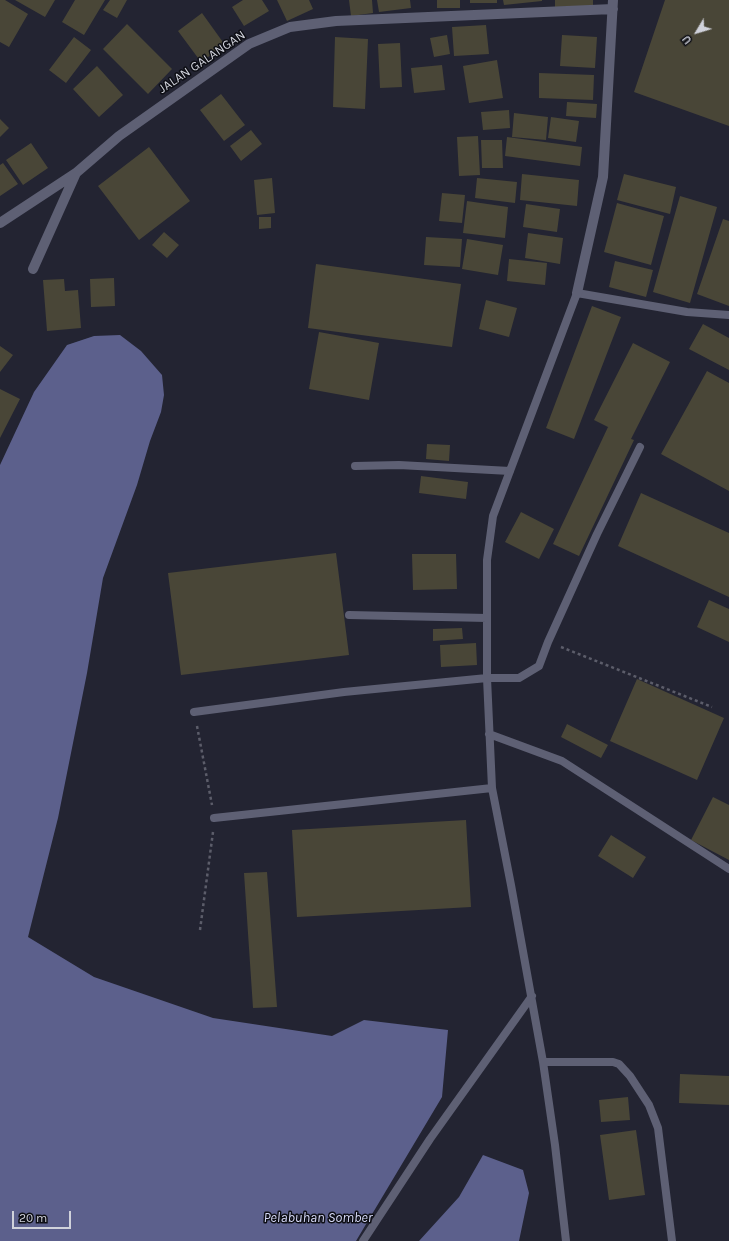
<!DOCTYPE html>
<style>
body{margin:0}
#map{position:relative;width:729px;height:1241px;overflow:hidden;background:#232432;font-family:Karla,sans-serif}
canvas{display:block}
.north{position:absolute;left:677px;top:12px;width:40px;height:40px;-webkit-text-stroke:3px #0d0e14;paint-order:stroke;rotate:232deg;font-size:11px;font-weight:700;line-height:16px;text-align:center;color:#d0d2db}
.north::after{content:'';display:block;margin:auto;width:14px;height:18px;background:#d0d2db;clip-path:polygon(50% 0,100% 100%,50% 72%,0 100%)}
.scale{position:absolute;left:12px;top:1211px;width:59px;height:18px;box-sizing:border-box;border:2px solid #d0d2db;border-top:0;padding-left:5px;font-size:12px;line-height:14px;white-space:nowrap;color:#d0d2db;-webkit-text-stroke:3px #0d0e14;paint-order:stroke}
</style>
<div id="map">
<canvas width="729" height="1241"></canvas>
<div class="north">U</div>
<div class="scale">20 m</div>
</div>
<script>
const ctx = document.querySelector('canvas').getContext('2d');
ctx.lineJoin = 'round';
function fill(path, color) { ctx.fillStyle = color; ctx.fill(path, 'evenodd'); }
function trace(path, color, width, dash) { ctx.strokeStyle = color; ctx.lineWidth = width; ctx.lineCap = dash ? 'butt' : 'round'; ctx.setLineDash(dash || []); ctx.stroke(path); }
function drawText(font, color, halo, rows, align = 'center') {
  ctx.font = font + ' Karla,sans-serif'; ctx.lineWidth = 3; ctx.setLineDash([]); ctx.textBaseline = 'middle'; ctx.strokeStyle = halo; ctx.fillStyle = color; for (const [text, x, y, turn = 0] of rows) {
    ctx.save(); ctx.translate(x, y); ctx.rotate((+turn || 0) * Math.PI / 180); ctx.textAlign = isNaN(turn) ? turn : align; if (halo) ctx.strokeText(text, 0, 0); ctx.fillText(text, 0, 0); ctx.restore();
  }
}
const water = new Path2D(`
 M120 335 141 351 162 375 164 395 161 412 150 441 137 485 103 578 87 673 58 818 28 937 94 977 213 1018 332 1036 364 1020 448 1030 442 1097 356 1241H0V465L34 392 67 345 94 336Z
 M483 1155 523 1170 529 1193 519 1241H419L459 1197Z`);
const building = new Path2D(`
 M0 0H5L28 14 9 47 0 42Z
 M15 0H55L45 17Z
 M75 0H105L84 35 62 22Z
 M110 0H127L117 18 103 10Z
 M243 0H262L269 11 244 26 232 7Z
 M277 0H309L313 9 287 21Z
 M349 0H372L373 13 351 16Z
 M377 0H410L411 8 379 12Z
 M437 0H460V8H437Z
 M470 0H497V3H470Z
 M503 0H542V1L504 5Z
 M555 0H593V6L555 7Z
 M665 0H729V126L634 92Z
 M202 13 225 45 201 62 178 31Z
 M127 24 172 69 148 94 103 49Z
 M486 25 489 54 454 56 452 27Z
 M447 35 450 54 434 57 430 38Z
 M562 35 597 37 595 68 560 66Z
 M74 37 91 50 66 83 49 70Z
 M335 37 368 39 365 109 333 107Z
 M400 43 402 87 380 88 378 44Z
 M497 60 503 98 469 103 463 66Z
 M442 65 445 90 414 93 411 68Z
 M97 66 123 95 99 117 73 89Z
 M539 73 594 75 593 100 539 98Z
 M221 94 245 125 224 141 200 110Z
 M567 102 597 104 596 118 566 116Z
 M509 110 510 128 483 130 481 112Z
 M514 113 548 117 546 140 512 137Z
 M551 117 579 121 576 142 548 138Z
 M0 119 9 128 0 137Z
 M251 130 262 144 241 161 230 146Z
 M478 136 480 175 459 176 457 137Z
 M507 137 582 147 580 166 505 156Z
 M481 140H502L503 168H482Z
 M31 143 48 168 23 185 6 160Z
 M149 147 190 201 139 240 98 186Z
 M3 163 18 184 0 196V165Z
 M522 174 579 180 577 206 520 200Z
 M624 174 676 187 670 214 617 200Z
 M272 178 275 213 257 215 254 180Z
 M477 178 517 182 515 203 475 198Z
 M442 193 465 195 462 223 439 221Z
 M680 196 717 207 690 303 653 292Z
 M467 201 508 207 505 238 463 233Z
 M617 203 664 216 651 265 604 252Z
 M526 204 560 209 557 232 523 227Z
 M259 217H271V228L259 229Z
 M723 219 729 221V306L697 294Z
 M164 232 179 245 167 258 152 245Z
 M528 233 563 238 560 264 525 258Z
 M426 237 462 239 460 267 424 265Z
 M467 239 503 245 498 275 462 269Z
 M509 259 547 263 545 285 507 281Z
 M615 261 653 270 646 297 609 287Z
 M316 264 461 284 452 347 308 328Z
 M114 278 115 306 91 307 90 279Z
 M64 279 65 291 78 290 81 328 47 331 43 280Z
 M486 300 517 308 509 337 479 329Z
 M592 306 621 317 574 439 546 428Z
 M703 324 729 338V370L689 349Z
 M319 332 379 343 369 400 309 389Z
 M633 343 670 362 631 439 634 440 579 556 553 544 608 427 626 436 594 420Z
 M0 346 13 355 0 372Z
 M707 371 729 383V491L661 454Z
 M0 389 20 399 0 438Z
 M427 444 450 445 449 461 426 459Z
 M421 476 468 482 466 499 419 493Z
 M641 493 729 533V597L618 546Z
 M521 512 554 529 539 559 505 542Z
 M336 553 349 655 181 675 168 573Z
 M412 554H456L457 589 413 590Z
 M709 600 729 609V642L697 627Z
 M462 628 463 639 433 641V629Z
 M476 643 477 665 441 667 440 645Z
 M637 679 724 718 697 780 610 741Z
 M567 724 608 745 601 758 561 737Z
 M713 797 729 805V860L691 840Z
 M466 820 471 907 297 917 292 830Z
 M611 835 646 857 633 878 598 856Z
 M267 872 277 1007 253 1008 244 873Z
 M680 1074 729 1076V1105L679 1103Z
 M628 1097 630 1120 601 1122 599 1100Z
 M636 1130 645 1195 609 1200 600 1135Z`);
const path = new Path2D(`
 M561 647 712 707
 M197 726 212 805
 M200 930 213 832`);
const service = new Path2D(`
 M355 466 399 465 510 471
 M349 615 487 618
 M194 712 344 692 487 678H519L539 666 548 642 597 534 640 447
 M489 734 562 761 729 869
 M214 818 492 788
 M543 1062H613L619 1064 630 1076 649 1105 658 1128 672 1241
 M363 1241 430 1139 532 996
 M566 1241 555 1145 543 1062 511 885 492 788 487 678V560L493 516 577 293 687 312 729 315`);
const minor = new Path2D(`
 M0 223 76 173
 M33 269 76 173 119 136 249 44 290 27 336 21 613 9
 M577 293 603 177 613 0`);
const streetNames = [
 ["JALAN GALANGAN",202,62,-34]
];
const waterNames = [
 ["Pelabuhan Somber",318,1218]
];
fill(water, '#5c608c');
fill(building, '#494637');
trace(path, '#5c5d6a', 2.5, [3, 3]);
trace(service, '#5e6074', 8);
trace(minor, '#5e6074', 10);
drawText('13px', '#d0d2db', '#0d0e14', streetNames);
drawText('italic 14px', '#d7daf8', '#0d0e14', waterNames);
</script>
